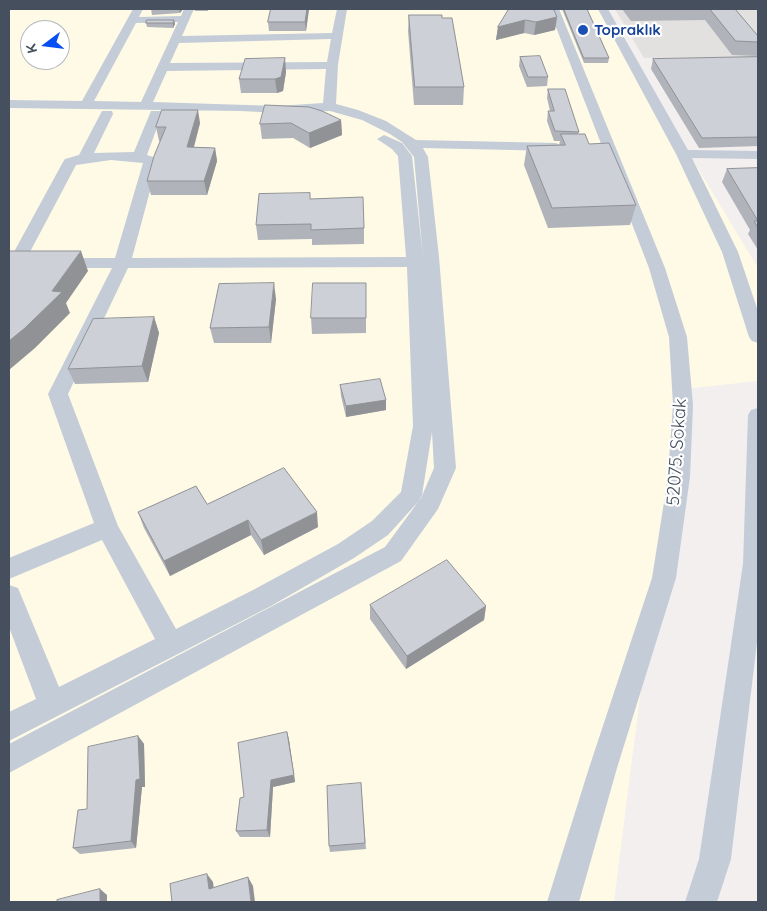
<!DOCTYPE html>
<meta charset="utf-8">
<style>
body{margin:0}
#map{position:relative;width:767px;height:911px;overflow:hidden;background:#f2efee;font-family:Quicksand,sans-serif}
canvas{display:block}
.frame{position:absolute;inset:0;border:10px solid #454f5e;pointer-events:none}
.north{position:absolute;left:20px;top:20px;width:50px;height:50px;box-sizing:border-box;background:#fff;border:1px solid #b5b9bf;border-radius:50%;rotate:255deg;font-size:14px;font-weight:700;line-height:20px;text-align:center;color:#454f5e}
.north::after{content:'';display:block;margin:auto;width:18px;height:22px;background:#074ff3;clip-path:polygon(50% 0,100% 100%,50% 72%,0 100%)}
</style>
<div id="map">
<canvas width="767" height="911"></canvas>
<div class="frame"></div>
<div class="north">K</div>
</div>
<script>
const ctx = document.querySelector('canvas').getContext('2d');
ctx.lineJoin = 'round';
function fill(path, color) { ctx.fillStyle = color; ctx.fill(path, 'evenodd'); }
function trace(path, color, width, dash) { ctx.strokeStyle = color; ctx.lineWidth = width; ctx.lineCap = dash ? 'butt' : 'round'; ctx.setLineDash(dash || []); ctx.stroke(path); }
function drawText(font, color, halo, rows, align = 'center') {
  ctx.font = font + ' Quicksand,sans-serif'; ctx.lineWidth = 4.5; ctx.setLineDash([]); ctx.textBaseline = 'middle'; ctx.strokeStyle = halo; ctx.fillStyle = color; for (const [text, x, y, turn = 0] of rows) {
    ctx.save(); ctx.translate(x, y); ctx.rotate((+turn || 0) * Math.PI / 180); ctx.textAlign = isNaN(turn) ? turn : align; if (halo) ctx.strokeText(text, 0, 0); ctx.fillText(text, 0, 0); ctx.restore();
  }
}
const commercial = new Path2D(`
 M9 9H602L758 268V381L675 390 664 507 614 902H9ZM30 30H60V60H30Z`);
const education = new Path2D(`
 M615 9H758V57L644 58Z`);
const minor = new Path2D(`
 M133 9H143L139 17 181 16 184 9H194L182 36 332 33 337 9H347L338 65 336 104 358 110 386 121 416 140 556 143 563 147 556 151 423 148 428 157 439 257 456 468 438 509 401 561 9 773V744L385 547 418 502 388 535 354 558 271 606 9 741V712L36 699 9 627V585L18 588 59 687 155 639 102 540 9 579V558L94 523 48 394 112 268H58L52 267 50 263 52 259 58 258H115L143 163 111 160 76 165 22 267H10L9 261 63 162 65 159 79 155 102 111H112L113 114 94 153 134 152 151 111H161L162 114 147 155 156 158 158 161 132 258 406 257 398 156 392 149 377 139 384 135 402 143 412 156 423 257 414 157 402 142 390 134 362 120 330 111 278 113 241 111 9 108V100L82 101ZM178 22 141 102 94 101 136 23ZM331 39 327 62 170 63 179 43ZM326 69 323 103 278 106 153 102 167 71ZM407 267 413 426 401 492 372 521 338 544 253 590 176 629 118 526 68 394 128 268ZM432 432 434 468 421 498 419 501 422 495Z
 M549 9H559L665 268 687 337 693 405 690 477 676 578 617 768 579 902H547L589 768 652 578 668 477 673 405 669 337 649 268Z
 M598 9H608L688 150 758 151V159L692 158 738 252 758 311V343L752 341 749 337 722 252 676 154Z
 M758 408V634L731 859 717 902H685L699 859 743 564 748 415 751 410Z`);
const wall = new Path2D(`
 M151 9H183L180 13 152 15Z
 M195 9H208V11H195Z
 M271 9H309L306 31H269L268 22Z
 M509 9 557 17 555 30 534 35 524 33 496 40 498 27Z
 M562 9H587L609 58 608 63H584Z
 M622 9H735L758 36V56L732 55 705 20 631 21Z
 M409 15 442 18 464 87 463 105H414L408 31Z
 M174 20 175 24 173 28 147 27 146 23Z
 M520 57 548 77 547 86 527 87 519 66Z
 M758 57V146L699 148 651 69 653 59Z
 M286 72 283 91 277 93H241L239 79Z
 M548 89 579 132 578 134 589 144 636 205 630 225 548 228 524 165 527 146 559 145 560 141H554L547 121 548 111H550L547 98Z
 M341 120 342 135 310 148 293 138 262 139 260 124Z
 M200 123 194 147 215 148 217 161 207 195H151L147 181 161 141H159L156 127Z
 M758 168V250L748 234 750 230 722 182 727 169Z
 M310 199 364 228V244L312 245V239L258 240 256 225Z
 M276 299 271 343H214L210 328Z
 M366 299V333L312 334 311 318Z
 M154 317 159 333 148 382 75 384 68 369Z
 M340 385 386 400V410L346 417 341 396Z
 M207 504 318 527 264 555 251 535 170 576 144 528 138 512Z
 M370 605 486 606 484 620 406 669 370 619Z
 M287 732 289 740 295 782 273 787 270 837H240L236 831 244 797Z
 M138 736 144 744 145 787H142L136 848 80 854 73 848 87 809Z
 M361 783 366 849 330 852 329 846Z`);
const shadedWall = new Path2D(`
 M179 9H183L180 13Z
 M307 9H309L306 31 305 22Z
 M557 17 555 30 534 35 536 22Z
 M174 20 175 24 173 28V23Z
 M525 20 524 33 496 40 498 27Z
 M285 58 286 72 283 91 277 93 275 79Z
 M198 110 200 123 190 161 187 147Z
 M341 120 342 135 310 148 309 133Z
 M215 148 217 161 207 195 204 181Z
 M81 251 88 271 66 303 70 313 35 348 9 370V341L52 291Z
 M274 283 276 299 271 343 269 327Z
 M154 317 159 333 148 382 142 366Z
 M386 400V410L346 417V406Z
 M317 512 318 527 264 555 261 540Z
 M248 520 251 535 170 576 164 561Z
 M486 606 484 620 406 669 407 656Z
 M287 732 289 740 295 782 273 787 270 837 267 830 271 780Z
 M138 736 144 744 145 787H142L136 848 131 841Z
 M207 874 213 882 215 897 209 889Z
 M248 877 253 886 255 902H251Z
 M100 889 107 895V902H100Z`);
const building = new Path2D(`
 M271 9H307L305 22H268Z
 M509 9H552L554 10 557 17 536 22 525 20 498 27Z
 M564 9H587L609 58H584Z
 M710 9H735L758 36V42L736 41Z
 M409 15H442V18H452L464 87H415Z
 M147 20H174L173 23H146Z
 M540 56 548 77H528L520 57Z
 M758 57V137L702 138 653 59Z
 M285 58 281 77 275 79H239L245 59Z
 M548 89H565L579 132 555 131 548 111H554Z
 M265 105 309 107 322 111 341 120 309 133 291 123 260 124Z
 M162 110H198L187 147 215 148 204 181H147L154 156 166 127H156Z
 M561 134H585L589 144 609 143 636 205 552 208 527 146 565 145Z
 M758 168V228L754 221H758L727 169Z
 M310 193V199L363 197 364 228 311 230V224L256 225 259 194Z
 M9 251H81L52 291 62 292 25 328 9 341Z
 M274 283 269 327 210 328 219 284Z
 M313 283H366V318H311Z
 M154 317 142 366 68 369 93 319Z
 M380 379 386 400 346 406 340 385Z
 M284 468 317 512 261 540 248 520 164 561 138 512 196 486 207 504Z
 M447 560 486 606 407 656 370 605Z
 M287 732 294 775 271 780 267 830 236 831 240 798 244 797 238 743Z
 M138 736 140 779 136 780 131 841 73 848 78 810 87 809 88 747Z
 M361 783 365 843 329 846 327 786Z
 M207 874 209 889 248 877 251 902H172L170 884Z
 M100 889V902H57V900Z`);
const markers = [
 [583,30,6,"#1a4fb4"]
];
const farTransitnames = [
 ["Topraklık",594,30]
];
const streetNames = [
 ["52075. Sokak",677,452,-86]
];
fill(commercial, '#fefae6');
fill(education, '#e3e0e0');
fill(minor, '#c4ccd8');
fill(wall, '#b0b3b9');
fill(shadedWall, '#909296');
fill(building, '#cdd0d7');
trace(building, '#909296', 1);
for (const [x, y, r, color] of markers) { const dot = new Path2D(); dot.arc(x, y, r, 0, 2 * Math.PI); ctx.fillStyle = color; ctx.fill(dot); trace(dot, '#fff', 2); }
drawText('bold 15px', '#164399', '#fff', farTransitnames, 'left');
drawText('18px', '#454f5e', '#fff', streetNames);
</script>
